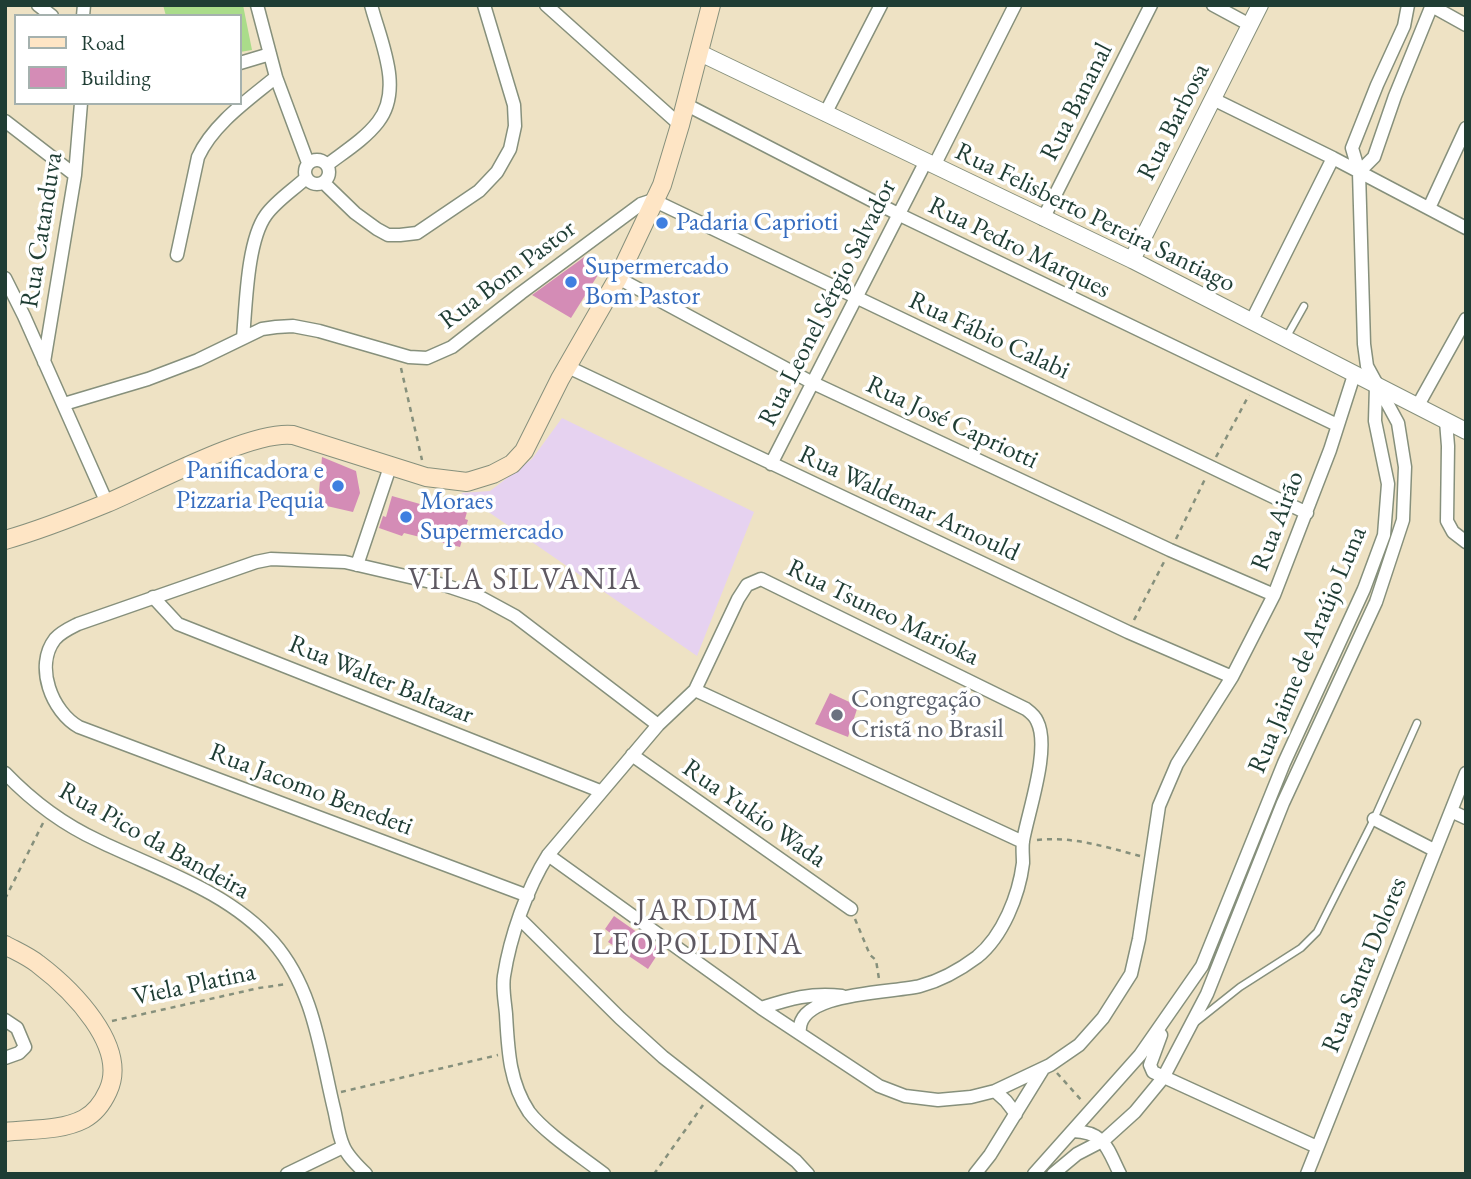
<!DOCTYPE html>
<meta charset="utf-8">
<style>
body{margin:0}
#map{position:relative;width:1471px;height:1179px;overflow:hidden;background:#eee2c4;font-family:"EB Garamond",serif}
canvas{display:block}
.frame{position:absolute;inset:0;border:7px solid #1f3d34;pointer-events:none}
.legend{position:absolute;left:14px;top:14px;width:228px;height:91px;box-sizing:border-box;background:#fff;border:2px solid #a5b1ae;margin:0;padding:9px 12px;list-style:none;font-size:21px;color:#1f3d34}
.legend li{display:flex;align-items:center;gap:14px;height:35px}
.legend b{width:35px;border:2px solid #a5b1ae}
</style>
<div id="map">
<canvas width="1471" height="1179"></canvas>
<div class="frame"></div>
<ul class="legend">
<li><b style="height:9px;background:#fee5c5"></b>Road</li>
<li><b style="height:19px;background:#d48cb6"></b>Building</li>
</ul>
</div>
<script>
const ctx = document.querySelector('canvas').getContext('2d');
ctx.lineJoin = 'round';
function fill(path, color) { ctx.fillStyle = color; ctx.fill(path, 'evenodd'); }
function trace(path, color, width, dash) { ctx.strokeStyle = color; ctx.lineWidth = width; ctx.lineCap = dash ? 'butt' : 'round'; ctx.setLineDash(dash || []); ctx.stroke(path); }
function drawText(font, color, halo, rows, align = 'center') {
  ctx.font = font + ' "EB Garamond",serif'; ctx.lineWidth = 7; ctx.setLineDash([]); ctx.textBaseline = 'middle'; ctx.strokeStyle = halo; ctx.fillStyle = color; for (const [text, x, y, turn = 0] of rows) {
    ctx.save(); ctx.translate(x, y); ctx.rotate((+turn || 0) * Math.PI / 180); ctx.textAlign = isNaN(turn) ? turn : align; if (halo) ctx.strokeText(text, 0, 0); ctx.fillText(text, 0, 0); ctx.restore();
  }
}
const built = new Path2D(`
 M562 418 754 512 697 656 461 493 490 491 532 459Z`);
const green = new Path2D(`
 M163 5H243L252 50 240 52V16H166Z`);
const building = new Path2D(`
 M587 255 601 270 571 318 532 295Z
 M322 457 356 471 360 493 353 512 318 504Z
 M392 496 448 512 449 506 467 512 465 519 468 520 460 547 404 533 402 536 379 528 383 516 386 517Z
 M830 693 858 706 848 737 815 724Z
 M614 916 661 949 648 969 608 942 613 935 605 929Z`);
const path = new Path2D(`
 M401 368 422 460
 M1216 457 1249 395
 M1176 539 1205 479
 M1134 620 1165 560
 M1037 840C1072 836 1106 847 1140 856
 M5 899 43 823
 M855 919 870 955 876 960 879 979
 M112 1021 259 988 287 984
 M1057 1073 1083 1102
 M341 1092 498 1055
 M654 1174 703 1105`);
const service = new Path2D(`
 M1286 338 1304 306
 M1196 1022 1240 987 1301 948 1317 932 1374 819 1417 723`);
const minor = new Path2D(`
 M38 5 52 16
 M257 5 276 77 308 163
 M546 5 680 125
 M1213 5 1250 25
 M1430 5 1466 25
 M83 16 84 5
 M240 63 270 54
 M1213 99 1333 158 1466 228
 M685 104 900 215 1337 425
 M825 114 881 5
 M5 121 75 175
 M305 172a12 12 0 1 1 24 0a12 12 0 1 1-24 0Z
 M327 165C344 152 365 139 378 122 404 89 380 40 371 5
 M934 166 1015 5
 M1359 172 1374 157 1395 96 1432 5
 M324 183 355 213 377 229 388 235H400L417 233 479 191 497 172 510 149 515 126 514 105 484 5
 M1429 208 1466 128
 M1043 219 1151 5
 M177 255 198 157C213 124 248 100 276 77
 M5 278 24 316 107 503
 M618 278 811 382 1170 550 1274 595
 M1251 322 1333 158
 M243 338C246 305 247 241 266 215 276 201 293 190 306 178
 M44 362 75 175 81 103
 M568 367 1128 632 1232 677
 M64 404 148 379 198 360 262 329 276 327 293 326 319 331 409 357 427 358 452 347 521 293 641 204 653 200 1307 513
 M1417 407 1466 319
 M1446 421 1448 446 1447 521 1453 532 1466 542
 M771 464 925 163
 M357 565 390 467
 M153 597 178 624 600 791
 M695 690 1023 842
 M632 755 851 909
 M5 773C32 801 64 825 99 841 159 870 228 891 273 942 314 989 320 1051 334 1109 337 1121 338 1134 343 1145 347 1156 358 1166 366 1174
 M1451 811 1466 818
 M1374 819 1434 850
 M548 855 761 1008 879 1086 905 1096 938 1100 971 1097 995 1091 1050 1065 1079 1045 1103 1018 1131 974 1139 939 1159 806 1177 764 1232 677 1274 595 1330 450 1354 375
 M528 896 79 727C52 712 34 666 55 639 61 632 70 628 78 624L256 562 271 559 345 562 444 585 480 597 515 616 658 725
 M519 918 620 1018 663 1057 796 1161 808 1174
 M761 1008C789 999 812 992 842 996
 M5 1020 17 1028 25 1047 19 1053 5 1058
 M1161 1035 1150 1065 1153 1072 1317 1147
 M995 1091 1006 1101 1016 1114
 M1073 1131C1105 1132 1107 1148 1120 1174
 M287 1174 343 1147
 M604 1174C582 1157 545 1133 529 1112 509 1082 508 1049 506 1014 505 1002 502 988 504 976 510 937 527 888 548 855L658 725 695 690 738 599 747 585 761 579 1026 709C1030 712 1035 716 1037 721 1051 748 1028 812 1023 841 1022 848 1023 856 1023 863 1019 895 1003 936 977 957 961 969 939 981 920 986 895 993 794 991 800 1033
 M975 1174 990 1155 1043 1069
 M1034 1174 1140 1055 1202 966 1284 763 1364 589 1384 535 1388 484 1375 421 1376 386
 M1053 1174 1077 1154 1104 1140 1135 1112 1163 1078 1207 994 1283 803 1376 602 1403 520 1405 467 1398 423 1367 366 1364 344 1359 172 1352 148 1377 85 1404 26 1408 5
 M1307 1174 1466 773`);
const tertiary = new Path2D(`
 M700 53 1132 260 1466 431
 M1132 260 1260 5`);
const secondary = new Path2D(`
 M5 540C40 530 73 517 107 503 150 485 251 430 293 435L426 477 467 482 493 474 512 464 524 451 560 379 618 278 662 185 680 125 711 5
 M5 945C16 951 28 956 38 964 71 989 129 1046 108 1091 103 1102 95 1113 84 1119 61 1131 31 1129 5 1132`);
const markers = [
 [662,223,7,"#3f7fe0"],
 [571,282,7,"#3f7fe0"],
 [338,486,7,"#3f7fe0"],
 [406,517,7,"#3f7fe0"],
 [837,715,7,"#6b7280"]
];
const streetNames = [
 ["Rua Bananal",1077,102,-63],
 ["Rua Barbosa",1174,122,-63],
 ["Rua Felisberto Pereira Santiago",1095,218,26],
 ["Rua Catanduva",42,230,-81],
 ["Rua Pedro Marques",1019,248,26],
 ["Rua Bom Pastor",508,275,-37],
 ["Rua Leonel Sérgio Salvador",828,303,-63],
 ["Rua Fábio Calabi",989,336,25],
 ["Rua José Capriotti",952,423,25],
 ["Rua Waldemar Arnould",909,504,25],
 ["Rua Airão",1278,521,-69],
 ["Rua Tsuneo Marioka",883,613,26],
 ["Rua Jaime de Araújo Luna",1308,650,-67],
 ["Rua Walter Baltazar",381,680,22],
 ["Rua Jacomo Benedeti",311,790,21],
 ["Rua Yukio Wada",754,814,35],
 ["Rua Pico da Bandeira",154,841,29],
 ["Rua Santa Dolores",1365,965,-68],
 ["Viela Platina",194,985,-12]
];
const shopNames = [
 ["Padaria Caprioti",676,223],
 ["Supermercado",585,267],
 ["Bom Pastor",585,297],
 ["Panificadora e",324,471,"right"],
 ["Pizzaria Pequia",324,501,"right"],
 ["Moraes",420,502],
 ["Supermercado",420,532]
];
const worshipNames = [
 ["Congregação",851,700],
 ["Cristã no Brasil",851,730]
];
const quarterNames = [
 ["VILA SILVANIA",525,581],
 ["JARDIM",698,912],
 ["LEOPOLDINA",698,946]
];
fill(built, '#e6d2f0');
fill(green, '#aadc8a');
fill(building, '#d48cb6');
trace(service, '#86907c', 9);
trace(minor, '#86907c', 15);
trace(tertiary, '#86907c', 18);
trace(secondary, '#86907c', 20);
trace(path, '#86907c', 2.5, [5, 5]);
trace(service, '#fff', 6);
trace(minor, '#fff', 12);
trace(tertiary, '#fff', 16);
trace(secondary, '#fee5c5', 18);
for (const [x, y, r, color] of markers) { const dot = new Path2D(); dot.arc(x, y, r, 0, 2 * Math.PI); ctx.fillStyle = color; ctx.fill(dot); trace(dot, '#fff', 2.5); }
drawText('26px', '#1f3d34', '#fff', streetNames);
drawText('26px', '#366cbe', '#fff', shopNames, 'left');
drawText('26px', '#5b616d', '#fff', worshipNames, 'left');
ctx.letterSpacing = '2px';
drawText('30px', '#5e5962', '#fff', quarterNames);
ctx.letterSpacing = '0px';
</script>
